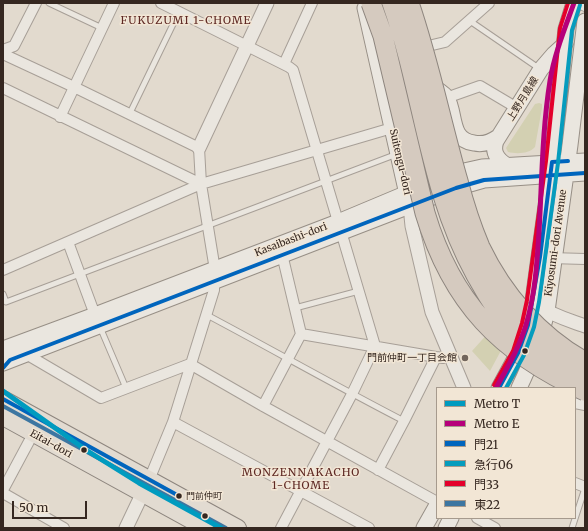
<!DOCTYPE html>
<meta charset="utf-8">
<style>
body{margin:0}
#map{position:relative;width:588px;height:531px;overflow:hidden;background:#e2dace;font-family:Merriweather,"Noto Sans JP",serif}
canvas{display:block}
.frame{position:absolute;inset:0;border:4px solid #352720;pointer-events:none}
.legend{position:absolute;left:436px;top:387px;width:140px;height:132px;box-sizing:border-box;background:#f2e6d5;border:1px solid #a69a8d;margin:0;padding:5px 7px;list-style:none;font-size:12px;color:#352720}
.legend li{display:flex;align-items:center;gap:8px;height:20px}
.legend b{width:20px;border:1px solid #a69a8d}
.scale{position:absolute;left:12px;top:501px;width:75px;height:18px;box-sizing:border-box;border:2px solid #352720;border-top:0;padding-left:5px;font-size:12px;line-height:14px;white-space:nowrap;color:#352720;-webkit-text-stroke:3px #f2e6d5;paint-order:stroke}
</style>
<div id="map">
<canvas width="588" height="531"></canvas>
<div class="frame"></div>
<ul class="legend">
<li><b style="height:5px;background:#009bbf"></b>Metro T</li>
<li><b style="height:5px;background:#b6007a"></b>Metro E</li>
<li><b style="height:5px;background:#0065bd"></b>門21</li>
<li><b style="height:5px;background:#059cbd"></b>急行06</li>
<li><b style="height:5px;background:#e4002b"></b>門33</li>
<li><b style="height:5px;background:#3d76a1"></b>東22</li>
</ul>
<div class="scale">50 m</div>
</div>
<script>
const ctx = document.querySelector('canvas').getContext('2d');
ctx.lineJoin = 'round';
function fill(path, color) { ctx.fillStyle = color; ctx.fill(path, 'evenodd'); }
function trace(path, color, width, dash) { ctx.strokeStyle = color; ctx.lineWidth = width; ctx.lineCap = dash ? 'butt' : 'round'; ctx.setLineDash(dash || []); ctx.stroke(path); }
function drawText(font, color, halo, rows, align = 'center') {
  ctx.font = font + ' Merriweather,"Noto Sans JP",serif'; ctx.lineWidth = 3; ctx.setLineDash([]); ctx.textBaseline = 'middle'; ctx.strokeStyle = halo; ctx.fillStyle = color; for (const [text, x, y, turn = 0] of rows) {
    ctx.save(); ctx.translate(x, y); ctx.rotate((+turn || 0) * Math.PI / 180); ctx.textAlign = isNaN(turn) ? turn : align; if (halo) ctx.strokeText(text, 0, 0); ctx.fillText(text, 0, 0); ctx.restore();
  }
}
const green = new Path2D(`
 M539 103 542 104V108L535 147C529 154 516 154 508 152L506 148 535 104Z
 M508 311 512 330 490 371 472 351Z`);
const service = new Path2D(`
 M49 3 102 28
 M470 21 540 69
 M129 115 179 12
 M3 294 6 302 397 154
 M295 308 359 291
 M207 315C273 350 338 387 404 421
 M100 327 126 388
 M572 528 585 488`);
const minor = new Path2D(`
 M161 3 289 67 293 70 375 346 352 394 281 528
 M579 3 585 6
 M424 47 445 42 489 3
 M3 50 14 46 36 3
 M3 54 74 87 199 148 201 184 215 270 214 290 173 422 149 480
 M284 64 312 3
 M3 88 201 184
 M446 98 480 86 517 108
 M60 117 114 3
 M68 242 95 315
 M281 250 301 334 436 357 443 358 449 356
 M550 258 585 259
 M3 270 201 184 392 128
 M26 354 101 398 190 364 263 406 437 502
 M575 403 585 405
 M263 406 301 334
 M173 422 369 528
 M378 470 404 421 436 357
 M575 483 585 487
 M3 490 33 434
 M3 493 64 528
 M477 518 495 528`);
const tertiary = new Path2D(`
 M199 148 267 3
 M410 206 412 226 432 312 464 388
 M539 306C553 316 569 320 585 326
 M126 528 146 486`);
const secondary = new Path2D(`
 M365 8 409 203
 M432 86C436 89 444 93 447 98 456 113 449 140 474 143 483 145 491 142 498 137
 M418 134 421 149 423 179
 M506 165C497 159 492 152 496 141L541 69 554 54 565 44
 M3 349 95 315 338 222 455 173 482 167 585 161
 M3 363 456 188 484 180 585 173
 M499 388 518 353 528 325 533 301 552 162 566 29 574 3
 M519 388C531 363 541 339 547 311L570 145 585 21
 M424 528 437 505
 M446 528 451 518`);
const primary = new Path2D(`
 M3 399 238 528
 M3 417 205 528`);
const motorwayBridge = new Path2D(`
 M371 3 383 36 425 213C452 303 501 353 585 391
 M392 3C424 93 429 191 476 275 482 285 488 297 495 306 518 336 552 360 585 378
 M409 3C429 61 441 122 458 181 464 204 471 226 480 247 503 295 539 336 585 362`);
const bus1 = new Path2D(`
 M3 368 10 360 456 188 484 180 585 173
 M499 388 518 353 528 325 540 257 552 162 568 161
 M3 399 179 496`);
const bus2 = new Path2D(`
 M506 388 524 355 534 327 539 302 558 163 572 30 580 5`);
const bus3 = new Path2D(`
 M494 385 513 351 522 323 527 300 546 161 560 28 568 3`);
const bus4 = new Path2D(`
 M3 406 226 528`);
const metro1 = new Path2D(`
 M3 391 86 450 139 483 221 528`);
const metro2 = new Path2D(`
 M496 388C507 368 519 348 526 325 535 295 537 264 539 232 542 182 542 131 550 81 554 55 565 28 574 3`);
const markers = [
 [525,351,3.5,"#352720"],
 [465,358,4,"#72665d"],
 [84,450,3.5,"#352720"],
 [179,496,3.5,"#352720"],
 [205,516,3.5,"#352720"]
];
const busNames = [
 ["門前仲町",186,496]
];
const streetNames = [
 ["上野月島線",523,99,-58],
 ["Suitengu-dori",400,162,77],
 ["Kasaibashi-dori",291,240,-21],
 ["Kiyosumi-dori Avenue",556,243,-82],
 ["Eitai-dori",51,444,29]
];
const poiNames = [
 ["門前仲町一丁目会館",457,358]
];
const neighbourhoodNames = [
 ["FUKUZUMI 1-CHOME",186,21],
 ["MONZENNAKACHO",301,473],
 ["1-CHOME",301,486]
];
fill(green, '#d3d0b2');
trace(service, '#a79f97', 7);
trace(minor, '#a79f97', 12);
trace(tertiary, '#a79f97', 15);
trace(secondary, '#978f86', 17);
trace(primary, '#8d857e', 18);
trace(service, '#eae6df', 5);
trace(minor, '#eae6df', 10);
trace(tertiary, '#eae6df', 13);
trace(secondary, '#eae6df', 15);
trace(primary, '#e2dbd1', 16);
trace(motorwayBridge, '#8d857e', 21, []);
trace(motorwayBridge, '#d5cabf', 19);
trace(bus1, '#0065bd', 4);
trace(bus2, '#059cbd', 4);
trace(bus3, '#e4002b', 4);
trace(bus4, '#3d76a1', 4);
trace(metro1, '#009bbf', 5);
trace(metro2, '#b6007a', 5);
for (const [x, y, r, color] of markers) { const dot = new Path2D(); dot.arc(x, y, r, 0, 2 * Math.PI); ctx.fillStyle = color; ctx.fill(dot); trace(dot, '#f2e6d5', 1.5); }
drawText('9px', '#352720', '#f2e6d5', busNames, 'left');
drawText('10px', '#352720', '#f2e6d5', streetNames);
drawText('10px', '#352720', '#f2e6d5', poiNames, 'right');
ctx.letterSpacing = '1px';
drawText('11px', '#5e2823', '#f2e6d5', neighbourhoodNames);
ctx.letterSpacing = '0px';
</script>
